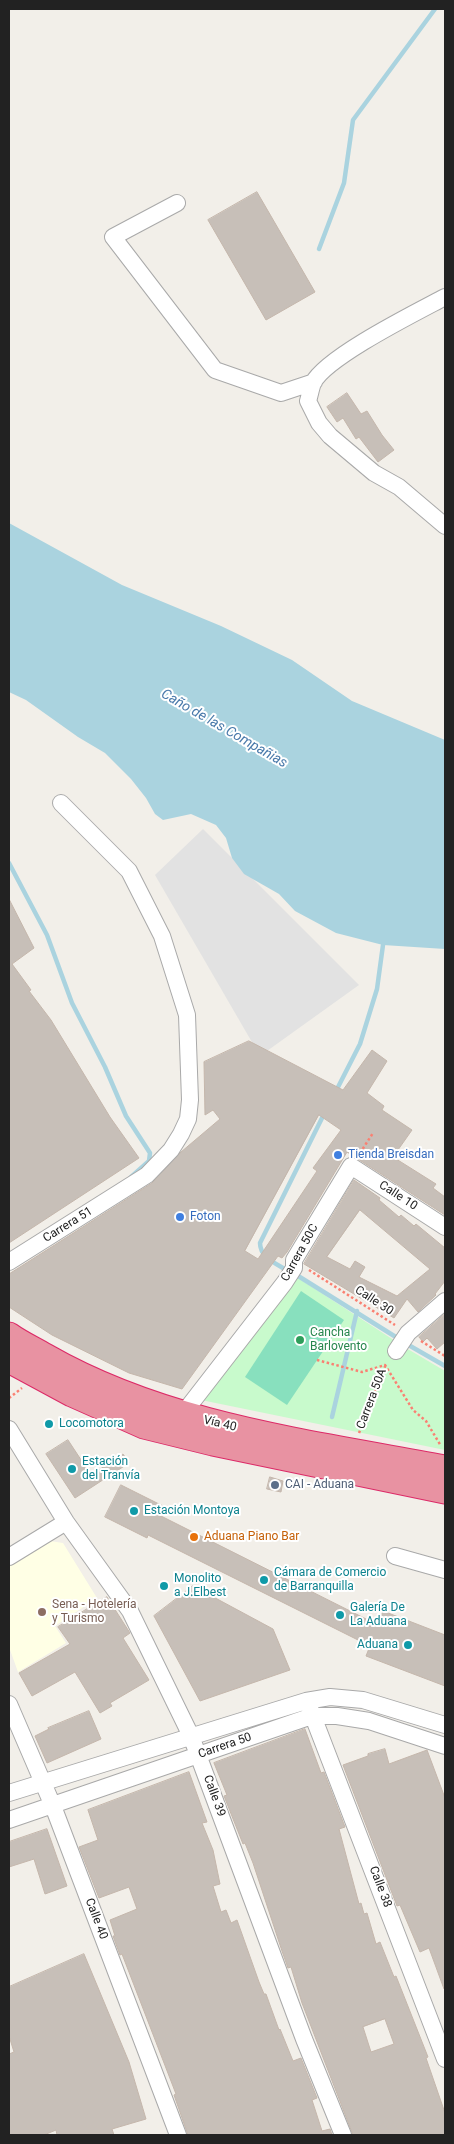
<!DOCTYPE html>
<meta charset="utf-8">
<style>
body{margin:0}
#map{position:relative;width:454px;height:2144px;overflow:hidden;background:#f2efe9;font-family:Roboto,sans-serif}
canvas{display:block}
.frame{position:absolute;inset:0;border:10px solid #222;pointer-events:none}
</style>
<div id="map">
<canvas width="454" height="2144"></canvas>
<div class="frame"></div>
</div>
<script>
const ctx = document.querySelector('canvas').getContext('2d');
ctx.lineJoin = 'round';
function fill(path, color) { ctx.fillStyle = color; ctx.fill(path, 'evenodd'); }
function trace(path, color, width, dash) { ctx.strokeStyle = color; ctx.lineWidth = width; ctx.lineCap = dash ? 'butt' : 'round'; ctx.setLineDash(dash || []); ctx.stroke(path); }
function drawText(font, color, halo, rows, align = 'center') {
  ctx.font = font + ' Roboto,sans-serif'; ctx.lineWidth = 4; ctx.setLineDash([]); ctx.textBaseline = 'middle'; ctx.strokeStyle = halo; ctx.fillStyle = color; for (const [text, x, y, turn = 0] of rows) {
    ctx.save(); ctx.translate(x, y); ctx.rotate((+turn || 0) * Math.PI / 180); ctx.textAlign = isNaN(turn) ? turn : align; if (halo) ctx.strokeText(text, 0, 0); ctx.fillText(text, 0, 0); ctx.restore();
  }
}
const education = new Path2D(`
 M50 1541 63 1543 97 1598 55 1626 66 1643 18 1672 9 1647V1565Z`);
const park = new Path2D(`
 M292 1274 406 1348 445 1371V1450L201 1400Z`);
const pitch = new Path2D(`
 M301 1291 344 1320 287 1405 245 1377Z`);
const parking = new Path2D(`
 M203 829 359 985 260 1056 155 875Z`);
const water = new Path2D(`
 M9 523 122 585 221 626 292 660 352 701 445 740V949L383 945 336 933 295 911 279 894 244 874 232 858 226 838 216 825 191 814 163 820 155 814 146 798 131 779 105 753 78 737 26 700 9 692Z`);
const stream = new Path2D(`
 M319 249 344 183 353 120 435 9
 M9 863 47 935 72 1003 105 1067 126 1116 150 1153 149 1161 131 1177
 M336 1091 360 1044 377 989 383 945
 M288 1271C277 1264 260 1258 260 1243L324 1114
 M295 1274 399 1339
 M405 1343 445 1366
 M332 1417 357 1311`);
const building = new Path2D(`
 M257 192 315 292 266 320 208 220Z
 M347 393 361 414 367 411 382 435 394 450 378 462 359 437 356 439 343 418 337 422 327 407Z
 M9 899 34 948 12 964 31 990 29 991 51 1020 110 1117 139 1158 9 1243Z
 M249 1041 343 1090 372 1050 387 1061 367 1093 384 1106 382 1110 412 1130 393 1157 436 1184 433 1188 445 1197V1215L347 1152 287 1252 282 1258 278 1256 182 1389 129 1373 52 1335 9 1307V1274L152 1183 181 1152 220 1119 213 1110 205 1115 204 1062ZM319 1115 341 1130 313 1168 317 1171 258 1259 245 1251Z
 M354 1180 380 1198 379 1200 399 1217 401 1215 414 1226 416 1224 445 1248V1281L435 1294 436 1295 418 1312 407 1299 394 1318 304 1264ZM360 1210 430 1269 397 1296 359 1277 365 1267 355 1261 350 1269 327 1257Z
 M445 1314V1342L437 1349 427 1338 423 1342 419 1337Z
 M68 1440 91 1475 123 1454 129 1463 75 1498 46 1454Z
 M270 1477 283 1481 281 1492 267 1489Z
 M121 1485 163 1506 159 1515 378 1625 383 1611 445 1635V1686L366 1656 370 1646 148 1535 147 1538 105 1517Z
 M193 1586 273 1629 290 1670 200 1701 154 1616Z
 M107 1597 130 1633 123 1638 149 1680 110 1703 112 1706 100 1713 75 1672 32 1696 19 1673 70 1644 58 1627Z
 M89 1711 101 1739 47 1763 35 1736 49 1729 48 1728Z
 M305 1729 321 1773 324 1772 345 1827 339 1829 359 1904 361 1903 364 1914 367 1913 376 1944 380 1942 394 1977 396 1976 428 2057 426 2058 445 2113V2135H353L302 2003 291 1967 288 1968 282 1951 253 1863 245 1843 243 1844 224 1796 227 1795 214 1763ZM385 2019 394 2044 371 2052 363 2027Z
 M385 1749 389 1764 427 1750 445 1798V1989H444L429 1948 420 1952 400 1905 397 1906 343 1765 368 1756V1754Z
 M189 1772 207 1822 202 1823 213 1850 220 1884 213 1886 221 1912 226 1910 231 1923 237 1920 259 1982 264 1994H266L279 2030 280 2029 293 2061 301 2058 317 2098 312 2100 322 2131 330 2129 332 2135H188L174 2095 176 2094 122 1954 120 1955 113 1936H115L110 1920 137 1909 129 1887 99 1898 79 1847 98 1840 88 1810Z
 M47 1829 67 1886 45 1894 34 1859 9 1867V1842Z
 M84 1954 129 2062 146 2119 112 2129 114 2135H57L56 2130 44 2135H9V2054L14 2052 9 2036V1987Z`);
const path = new Path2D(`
 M360 1153 373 1133
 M309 1270 395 1325
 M421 1341 445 1356
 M317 1360 362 1372 385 1365 413 1410 426 1421 441 1446
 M9 1398 22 1388
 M359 1433 386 1364`);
const minor = new Path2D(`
 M177 203 113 237 215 370 281 393 314 382
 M445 297C417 312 326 357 313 383 311 388 310 395 308 401L319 423 330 436 374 473 399 487 445 526
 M9 1262 147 1175 171 1150 181 1134 188 1119 190 1100 187 1015 162 936 129 871 61 803
 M396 1351 408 1333 445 1301
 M184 1415 189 1406 285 1282 294 1268V1260L351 1166 445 1227
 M9 1429 66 1522 130 1611 191 1736 304 2039 343 2135
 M395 1556 445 1570
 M9 1557 66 1522
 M9 1704 53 1806 178 2135
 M309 1706 445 2059
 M9 1793 306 1701 330 1697 363 1700 445 1725
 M9 1820 312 1716H337L369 1721 445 1746`);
const highway = new Path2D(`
 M9 1335C20 1343 33 1349 45 1356 167 1426 309 1442 445 1468
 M9 1360 72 1394 144 1426 213 1443 445 1491`);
const markers = [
 [338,1155,5,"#3f7fe0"],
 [180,1217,5,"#3f7fe0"],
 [300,1340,5,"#2e9e5b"],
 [49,1424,5,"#0f9aa8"],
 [72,1469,5,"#0f9aa8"],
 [275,1485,5,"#5c6f8a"],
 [134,1511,5,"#0f9aa8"],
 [194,1537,5,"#e8710a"],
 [264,1580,5,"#0f9aa8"],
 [164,1586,5,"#0f9aa8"],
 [42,1612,5,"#8d6e63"],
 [340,1615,5,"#0f9aa8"],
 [408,1645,5,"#0f9aa8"]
];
const shopNames = [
 ["Tienda Breisdan",348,1155],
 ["Foton",190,1217]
];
const streetNames = [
 ["Calle 10",398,1196,33],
 ["Carrera 51",68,1225,-32],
 ["Carrera 50C",300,1253,-61],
 ["Calle 30",374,1301,33],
 ["Carrera 50A",372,1399,-69],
 ["Vía 40",220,1424,13],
 ["Carrera 50",225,1746,-19],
 ["Calle 39",214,1796,70],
 ["Calle 38",380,1887,69],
 ["Calle 40",96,1919,69]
];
const leisureNames = [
 ["Cancha",310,1333],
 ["Barlovento",310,1347]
];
const cultureNames = [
 ["Locomotora",59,1424],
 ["Estación",82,1462],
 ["del Tranvía",82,1476],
 ["Estación Montoya",144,1511],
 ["Cámara de Comercio",274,1573],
 ["de Barranquilla",274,1587],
 ["Monolito",174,1579],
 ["a J.Elbest",174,1593],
 ["Galería De",350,1608],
 ["La Aduana",350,1622],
 ["Aduana",398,1645,"right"]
];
const serviceNames = [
 ["CAI - Aduana",285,1485]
];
const foodNames = [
 ["Aduana Piano Bar",204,1537]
];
const educationNames = [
 ["Sena - Hotelería",52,1605],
 ["y Turismo",52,1619]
];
const waterNames = [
 ["Caño de las Compañias",224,729,30]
];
fill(education, '#ffffe5');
fill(park, '#c8facc');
fill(pitch, '#88e0be');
fill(parking, '#e2e2e2');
fill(water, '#aad3df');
trace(stream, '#aad3df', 4.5);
fill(building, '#c7bfb8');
trace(building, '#c4b6ab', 1);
trace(minor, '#a9a9a9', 18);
trace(highway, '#dc2a67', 27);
trace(path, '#fa8072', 2.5, [2.5, 2.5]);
trace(minor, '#fff', 16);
trace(highway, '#e892a2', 25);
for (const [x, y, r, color] of markers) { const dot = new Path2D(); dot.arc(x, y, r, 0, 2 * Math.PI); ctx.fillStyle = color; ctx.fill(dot); trace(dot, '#fff', 2); }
drawText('12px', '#366cbe', '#fff', shopNames, 'left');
drawText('12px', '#222', '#fff', streetNames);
drawText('12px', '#27864d', '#fff', leisureNames, 'left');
drawText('12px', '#0d838f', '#fff', cultureNames, 'left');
drawText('12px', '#4e5e75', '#fff', serviceNames, 'left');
drawText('12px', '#c56008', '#fff', foodNames, 'left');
drawText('12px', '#785e54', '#fff', educationNames, 'left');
drawText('italic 14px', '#4a7aab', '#fff', waterNames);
</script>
